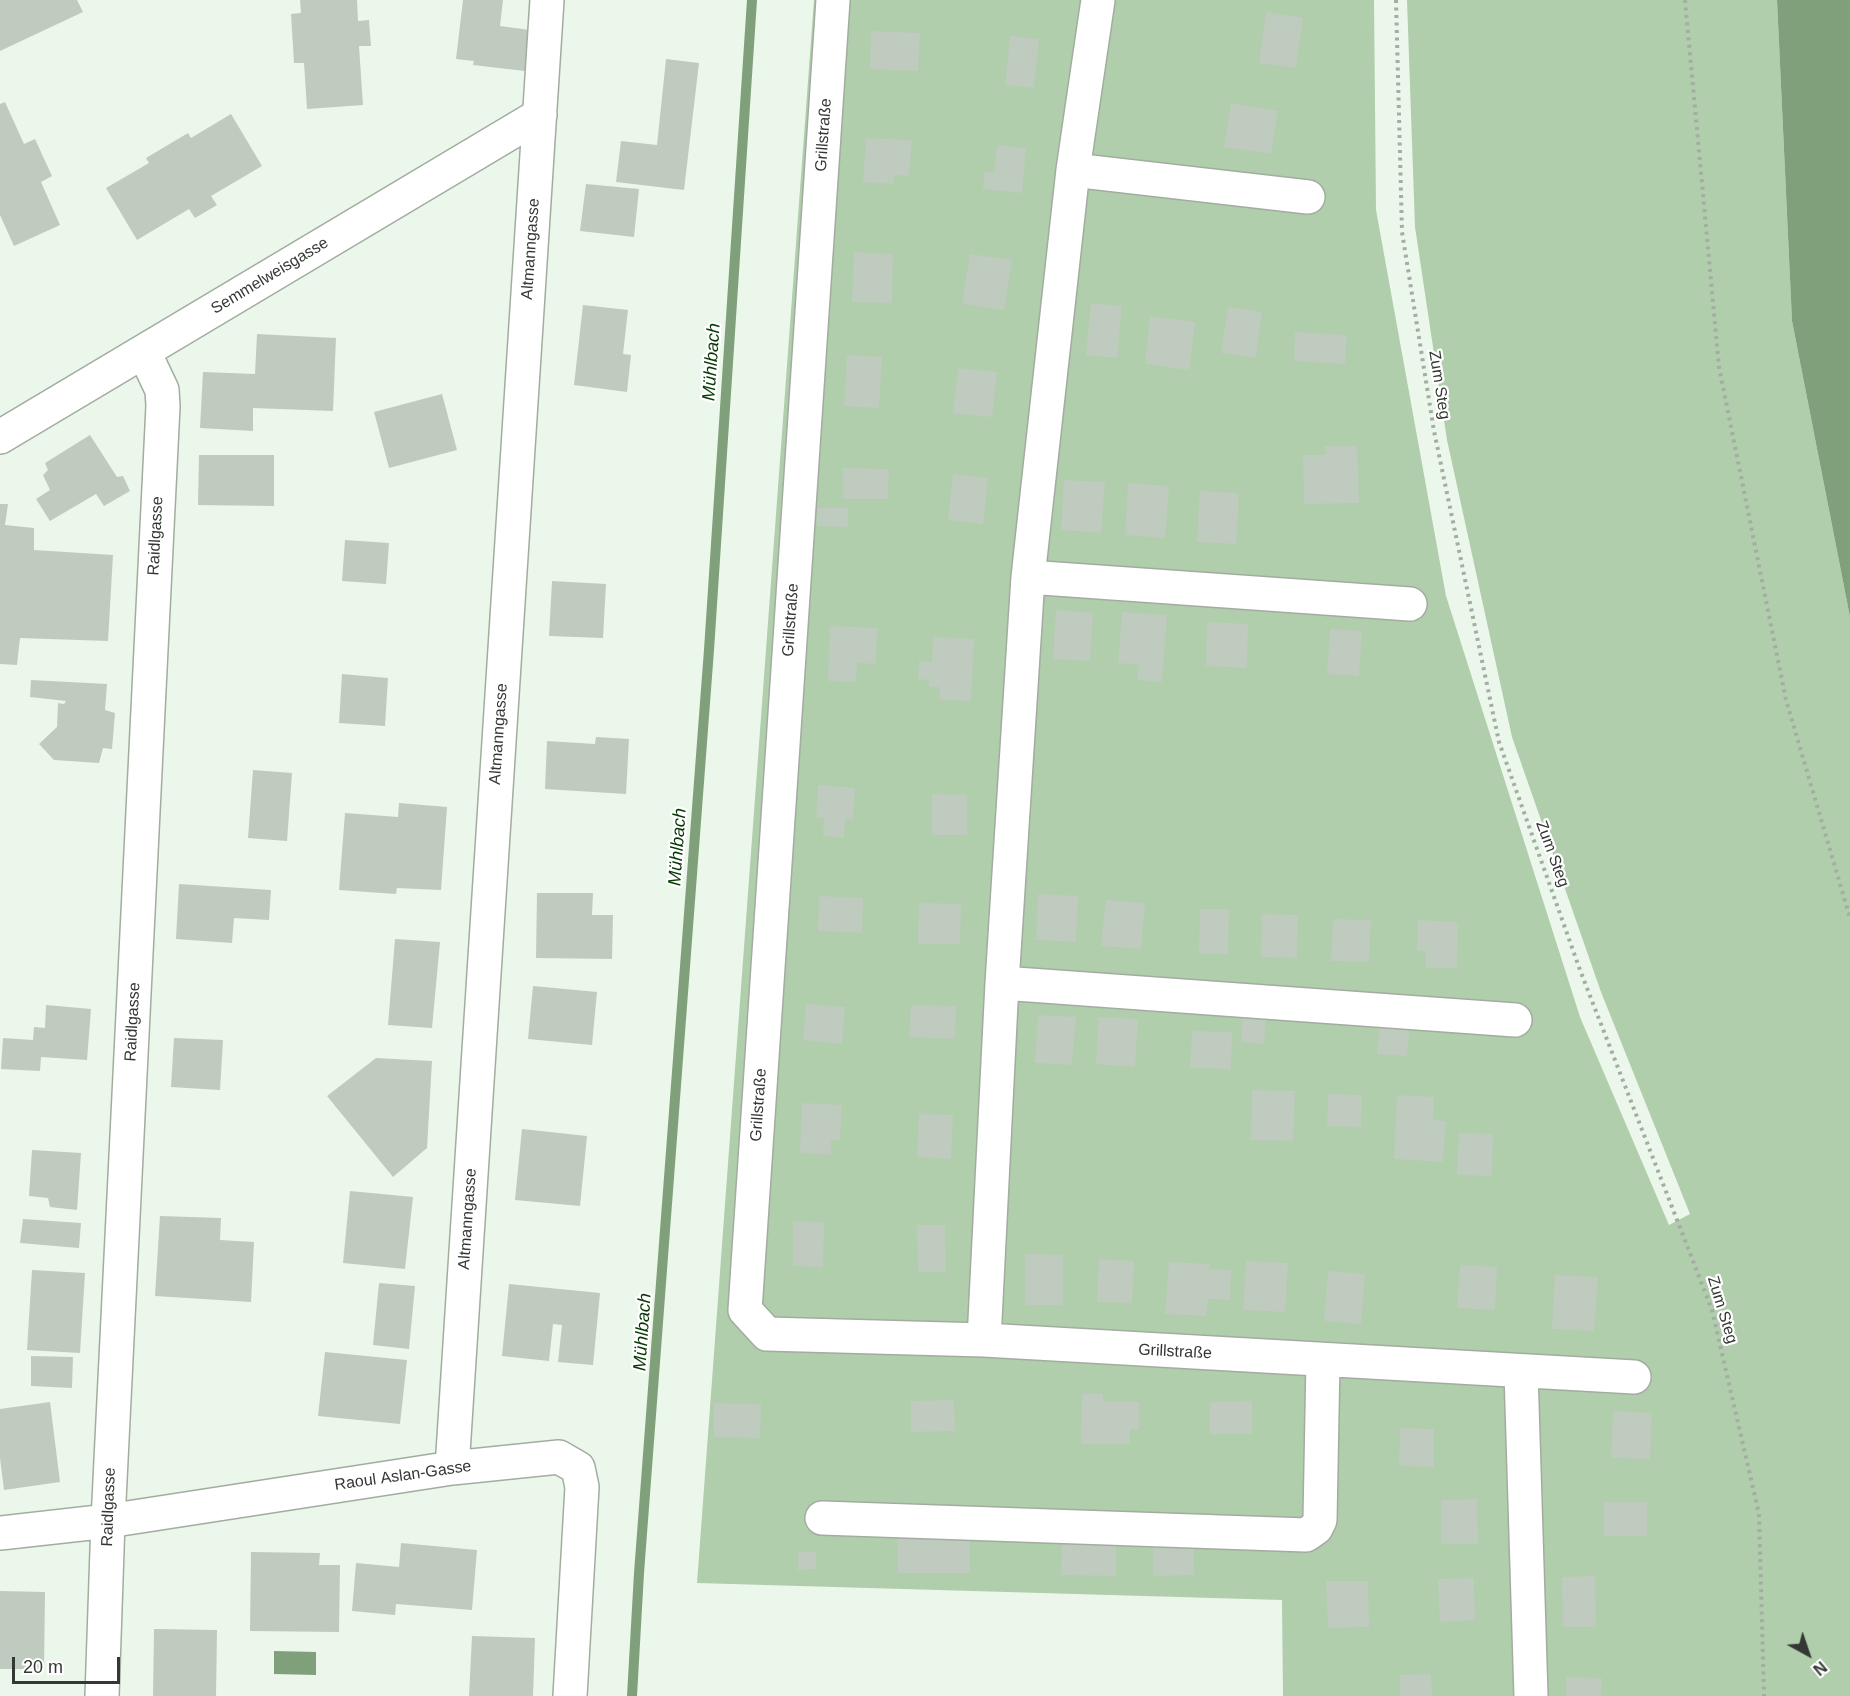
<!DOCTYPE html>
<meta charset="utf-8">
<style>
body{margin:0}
#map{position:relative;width:1850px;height:1696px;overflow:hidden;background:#ebf7ea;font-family:Helvetica,sans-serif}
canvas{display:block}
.north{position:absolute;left:1778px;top:1624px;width:60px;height:60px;-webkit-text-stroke:4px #fff;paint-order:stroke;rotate:140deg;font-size:16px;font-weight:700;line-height:24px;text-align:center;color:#343833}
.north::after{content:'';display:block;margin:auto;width:21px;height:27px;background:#343833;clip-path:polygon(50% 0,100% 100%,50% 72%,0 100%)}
.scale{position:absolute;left:12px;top:1657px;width:108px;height:27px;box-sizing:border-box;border:3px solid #343833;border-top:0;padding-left:8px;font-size:18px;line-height:21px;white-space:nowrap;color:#343833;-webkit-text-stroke:4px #fff;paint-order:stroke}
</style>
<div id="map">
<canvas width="1850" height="1696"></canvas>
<div class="north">N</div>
<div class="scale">20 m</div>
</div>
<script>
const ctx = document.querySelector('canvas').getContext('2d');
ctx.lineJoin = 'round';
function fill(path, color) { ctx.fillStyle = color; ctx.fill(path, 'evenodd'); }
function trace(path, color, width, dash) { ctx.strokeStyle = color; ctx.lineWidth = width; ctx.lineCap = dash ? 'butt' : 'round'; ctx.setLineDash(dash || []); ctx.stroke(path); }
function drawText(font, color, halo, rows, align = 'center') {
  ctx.font = font + ' Helvetica,sans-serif'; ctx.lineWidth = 4.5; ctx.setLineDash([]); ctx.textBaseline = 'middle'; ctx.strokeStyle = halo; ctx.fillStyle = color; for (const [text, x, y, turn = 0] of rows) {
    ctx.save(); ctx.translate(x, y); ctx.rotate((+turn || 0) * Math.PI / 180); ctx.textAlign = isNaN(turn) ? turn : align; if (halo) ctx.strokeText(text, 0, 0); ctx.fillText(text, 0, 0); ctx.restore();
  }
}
const green = new Path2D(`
 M814 0H1374L1376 210 1446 596 1580 1017 1669 1225 1690 1214 1601 992 1512 737 1447 440 1415 227 1407 0H1777L1792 321 1850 617V1696H1283L1282 1600 697 1583Z`);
const water = new Path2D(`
 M1777 0H1850V617L1792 321Z
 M274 1651 316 1652V1675L274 1674Z`);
const stream = new Path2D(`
 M632 1696 639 1573 709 650 752 0`);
const building = new Path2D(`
 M0 0H77L83 12 0 51Z
 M300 0H357L358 21 369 20 371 46H359L363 105 307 109 304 63H294L291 14 301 13Z
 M463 0H503L500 26 530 30 525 71 473 65 474 61 456 59Z
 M1266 12 1303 18 1296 68 1259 63Z
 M871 31 920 33 918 71 870 69Z
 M1010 36 1039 39 1034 88 1005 85Z
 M666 59 699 63 684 190 616 182 621 141 657 145Z
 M5 102 24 144 35 139 52 176 41 182 60 225 14 246 0 215V104Z
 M1231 103 1278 111 1271 154 1224 147Z
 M231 114 262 166 211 196 217 205 195 218 189 209 137 240 106 188 149 163 146 158 188 133 191 138Z
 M866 138 912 140 909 176 894 175 893 184 863 182Z
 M997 145 1026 148 1022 193 983 189 984 172 994 173Z
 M586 184 639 189 634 237 580 231Z
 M854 252 893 254 892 303 852 302Z
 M970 254 1012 260 1004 310 962 304Z
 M1091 303 1122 306 1117 358 1086 355Z
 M583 305 628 310 623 354 631 355 627 392 574 385Z
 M1228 307 1262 312 1256 358 1221 353Z
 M1150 316 1195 322 1189 370 1145 364Z
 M1295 332 1347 335 1345 364 1294 361Z
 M257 334 336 338 333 411 253 408V431L200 428 203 372 255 374Z
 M847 355 882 357 879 408 844 406Z
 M958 368 997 372 992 417 953 413Z
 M442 394 457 450 389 468 374 412Z
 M90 435 117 477 123 476 130 491 104 506 96 494 50 521 36 499 50 490 43 475 48 470 45 463Z
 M1325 446H1357L1359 503 1304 504 1303 455H1325Z
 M199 455H274V506L198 505Z
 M843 468 889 469 888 499H843Z
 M953 474 988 478 983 524 948 520Z
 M1064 480 1105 482 1101 533 1061 530Z
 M1128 483 1169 486 1165 538 1125 535Z
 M1200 491 1239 493 1236 544 1197 542Z
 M0 504H8L5 525 34 528V550L113 555 108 641 20 638 17 665 0 664Z
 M817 508H848V527L817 526Z
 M345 540 389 543 386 584 342 581Z
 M552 581 606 584 603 638 549 636Z
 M1056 610 1093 613 1090 661 1053 659Z
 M1122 612 1167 615 1162 682 1137 680 1139 665 1118 663Z
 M1207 622 1248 624 1247 668 1206 666Z
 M830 626 877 628 876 664 857 663 856 682 828 681Z
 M1330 629 1362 631 1359 676 1327 674Z
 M933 637 974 639 971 701 940 700V687H929V680L918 679 919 661 932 662Z
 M342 674 388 678 385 726 339 723Z
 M31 680 107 684 105 710 115 713 112 749 103 748 99 763 54 760 39 744 57 727 58 703 64 704 66 701 30 697Z
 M596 737 629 739 626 794 545 789 547 741 595 744Z
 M253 770 292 773 287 841 248 838Z
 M818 785 855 788 853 820 845 819 844 838 823 836 824 818 816 817Z
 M932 794 967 795V835H932Z
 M399 803 447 807 441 890 397 888 396 894 339 890 345 813 398 817Z
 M179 884 271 890 269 920 234 918 232 943 176 939Z
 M537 893H593L592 915H613L612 959 536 958Z
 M1038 894 1078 896 1076 942 1036 940Z
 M819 896 863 898 862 933 818 931Z
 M1106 900 1145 903 1141 949 1101 946Z
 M919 903 961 904 960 944H918Z
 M1200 909H1229L1228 954H1199Z
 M1262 914 1298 915 1297 958 1261 957Z
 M1333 919 1371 920 1369 962 1331 961Z
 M1418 920 1458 922 1457 968H1426V951H1417Z
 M395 939 440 942 432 1028 388 1025Z
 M533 986 597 992 592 1045 528 1039Z
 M806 1004 845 1007 842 1044 803 1040Z
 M46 1005 91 1009 87 1060 41 1057 40 1071 1 1069 3 1038 33 1040 34 1027 45 1028Z
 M911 1005 956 1006 955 1039 909 1037Z
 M1243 1014 1266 1015 1264 1044 1241 1042Z
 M1038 1015 1076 1017 1072 1065 1035 1063Z
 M1099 1017 1138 1019 1135 1067 1096 1064Z
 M1380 1022 1410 1025 1407 1056 1377 1054Z
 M1192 1031 1232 1032 1231 1069 1190 1068Z
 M174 1038 223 1040 220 1090 171 1087Z
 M376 1058 432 1061 427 1148 393 1177 327 1096Z
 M1252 1090 1295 1091 1293 1141 1251 1140Z
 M1328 1094 1362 1095 1361 1127 1327 1126Z
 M1397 1095 1434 1097 1433 1120 1446 1121 1443 1162 1394 1159Z
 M802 1103 842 1105 840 1140H831V1155L800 1153Z
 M919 1114 953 1115 951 1159 917 1157Z
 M522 1129 587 1136 580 1206 515 1200Z
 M1459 1133 1493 1134 1492 1176 1457 1175Z
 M32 1150 81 1153 77 1210 50 1207 48 1198 29 1196Z
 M350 1191 413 1197 405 1269 343 1263Z
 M160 1216 221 1218 220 1240 254 1242 251 1302 155 1296Z
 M23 1219 81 1223 79 1248 20 1243Z
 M793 1221 824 1222 823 1267 793 1266Z
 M917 1225H945L946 1272H918Z
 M1025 1254 1063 1255V1305H1025Z
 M1099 1259 1134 1261 1132 1303 1097 1302Z
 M1246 1261 1288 1263 1285 1312 1243 1310Z
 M1169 1262 1210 1264 1209 1269 1231 1270 1230 1300 1208 1299 1206 1316 1165 1314Z
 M1460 1265 1497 1267 1495 1310 1457 1308Z
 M32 1270 85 1273 80 1353 27 1350Z
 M1328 1271 1365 1274 1361 1324 1324 1321Z
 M1555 1275 1598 1277 1594 1331 1552 1329Z
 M379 1283 415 1286 409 1349 373 1345Z
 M509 1284 600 1293 593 1365 558 1362 562 1325 553 1324 549 1361 502 1356Z
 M325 1352 407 1360 400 1424 318 1416Z
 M31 1356 73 1357 72 1388 31 1386Z
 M1082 1394H1103V1402H1139V1430L1130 1429V1444H1081Z
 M954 1400 955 1431 911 1432V1401Z
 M1252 1401V1434H1210V1402Z
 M50 1402 60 1482 4 1490 0 1458V1409Z
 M714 1403 761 1404 760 1438 714 1437Z
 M1613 1411 1652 1413 1650 1459 1611 1458Z
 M1400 1428 1434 1429V1467L1399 1466Z
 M1477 1499 1478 1544H1441V1500Z
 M1604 1502H1647V1536H1604Z
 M897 1532H970V1573H898Z
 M401 1543 477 1550 472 1610 396 1604 395 1615 352 1611 356 1563 399 1567Z
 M1062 1543 1116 1544V1576L1061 1575Z
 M1153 1546H1194V1575L1153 1576Z
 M251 1552 320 1553 319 1565H340L339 1632 250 1631Z
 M798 1552H816V1569L798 1570Z
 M1595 1576 1596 1627H1563L1562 1577Z
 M1474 1578 1475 1620 1440 1622 1438 1579Z
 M1326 1581H1368L1369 1627 1328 1628Z
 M0 1591 45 1592 44 1669H0Z
 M154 1629 217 1630 216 1696H153Z
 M472 1636 535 1638 533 1696H469Z
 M1431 1674 1432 1696H1400V1675Z
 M1566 1677 1602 1678 1601 1696H1566Z`);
const path = new Path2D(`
 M1396 0 1402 232 1434 431 1499 742 1580 970 1712 1310 1759 1514 1764 1696
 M1685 0 1719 367 1786 700 1850 918`);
const minor = new Path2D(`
 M833 0 745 1310 767 1334 984 1340 1634 1377
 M1073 170 1308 197
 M0 437 540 115
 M1028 577 1410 604
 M1002 983 1515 1020
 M984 1340 1002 983 1028 577 1073 170 1098 0
 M1521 1372 1531 1696
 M452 1468 547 0
 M822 1518 1306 1535 1316 1528 1320 1520 1323 1360
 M0 1533 108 1521 452 1468 559 1457 578 1468 582 1487 570 1696
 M102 1696 108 1521 163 406 162 390 144 352`);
const streetNames = [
 ["Grillstraße",824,135,-86],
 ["Altmanngasse",531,249,-86],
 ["Semmelweisgasse",270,276,-31],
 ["Zum Steg",1439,385,81],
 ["Raidlgasse",156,536,-87],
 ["Grillstraße",791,620,-86],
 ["Altmanngasse",499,734,-86],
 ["Zum Steg",1552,854,70],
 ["Raidlgasse",133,1022,-87],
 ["Grillstraße",759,1105,-86],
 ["Altmanngasse",468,1219,-86],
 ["Zum Steg",1722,1310,73],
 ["Grillstraße",1175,1352,3],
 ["Raoul Aslan-Gasse",403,1476,-8],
 ["Raidlgasse",109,1507,-88]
];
const waterNames = [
 ["Mühlbach",712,362,-86],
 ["Mühlbach",678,847,-86],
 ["Mühlbach",643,1332,-86]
];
fill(green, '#b0cdac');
fill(water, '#7fa07b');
trace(stream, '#7fa07b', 10);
fill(building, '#bfcbbe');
trace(minor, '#a2ada0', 36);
trace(path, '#a4aca3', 4, [3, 4.5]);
trace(minor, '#fff', 33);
drawText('16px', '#343833', '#fff', streetNames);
drawText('italic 18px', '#073905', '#fff', waterNames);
</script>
